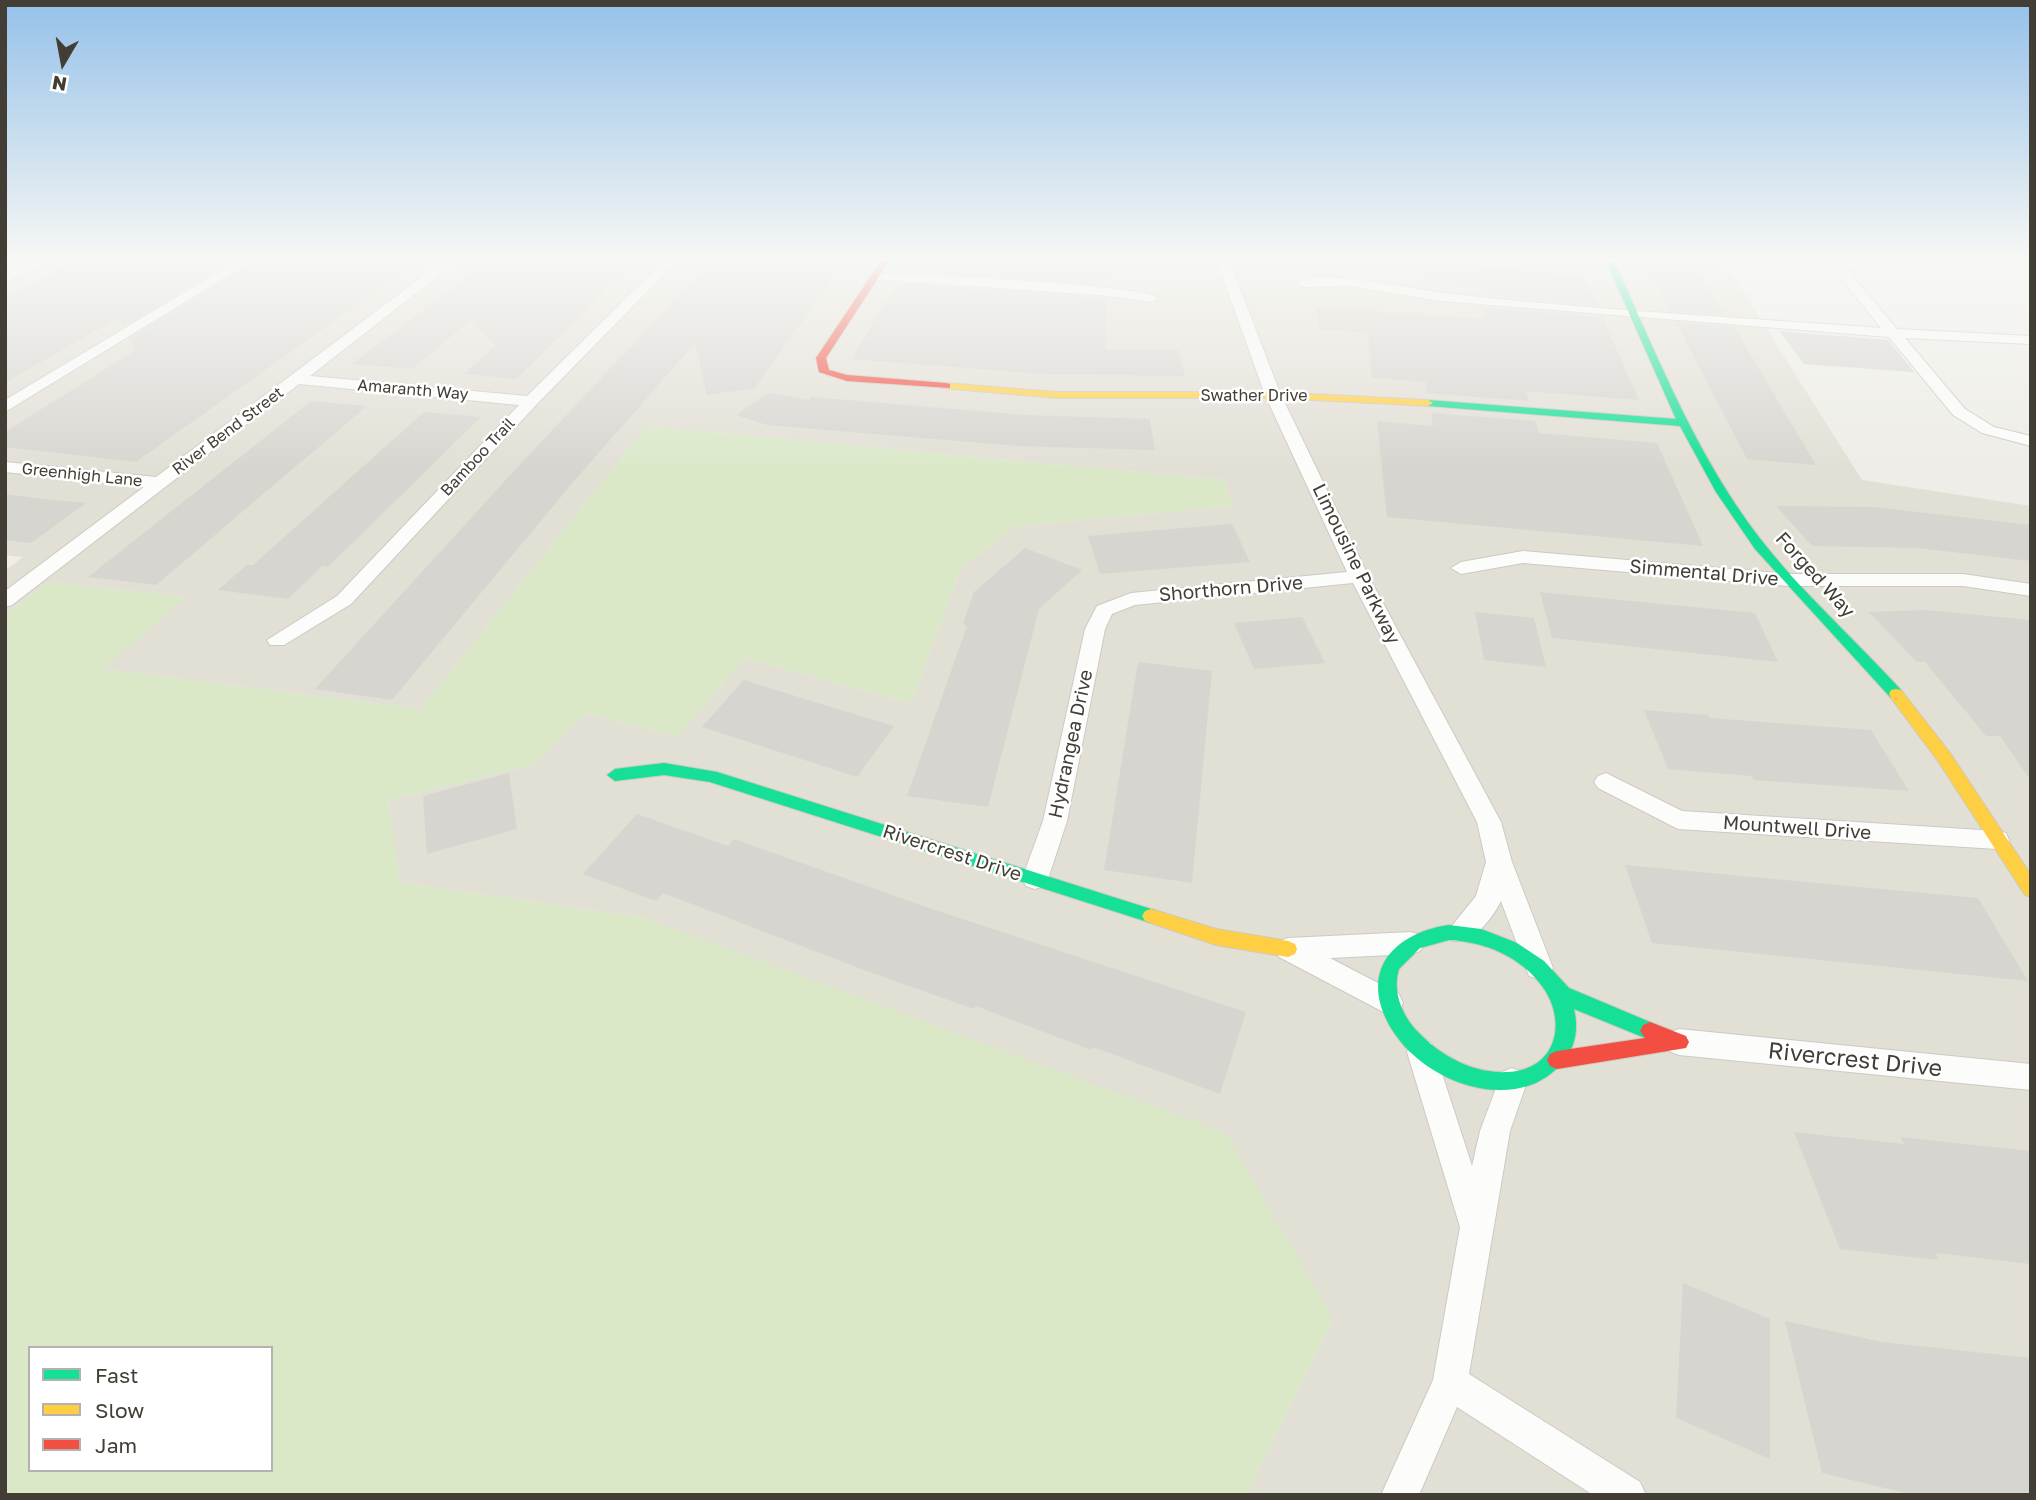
<!DOCTYPE html>
<style>
body{margin:0}
#map{position:relative;width:2036px;height:1500px;overflow:hidden;background:#eeede7;font-family:"Golos Text",sans-serif}
canvas{display:block}
.frame{position:absolute;inset:0;border:7px solid #433e35;pointer-events:none}
.legend{position:absolute;left:28px;top:1346px;width:245px;height:126px;box-sizing:border-box;background:#fff;border:2px solid #b4b2ae;margin:0;padding:9px 12px;list-style:none;font-size:21px;color:#433e35}
.legend li{display:flex;align-items:center;gap:14px;height:35px}
.legend b{width:35px;border:2px solid #b4b2ae}
.north{position:absolute;left:28px;top:28px;width:70px;height:70px;-webkit-text-stroke:5px #fff;paint-order:stroke;rotate:190deg;font-size:19px;font-weight:700;line-height:28px;text-align:center;color:#433e35}
.north::after{content:'';display:block;margin:auto;width:24px;height:32px;background:#433e35;clip-path:polygon(50% 0,100% 100%,50% 72%,0 100%)}
</style>
<div id="map">
<canvas width="2036" height="1500"></canvas>
<div class="frame"></div>
<ul class="legend">
<li><b style="height:9px;background:#16e098"></b>Fast</li>
<li><b style="height:9px;background:#ffcf43"></b>Slow</li>
<li><b style="height:9px;background:#f24e42"></b>Jam</li>
</ul>
<div class="north">N</div>
</div>
<script>
const ctx = document.querySelector('canvas').getContext('2d');
ctx.lineJoin = 'round';
function fill(path, color) { ctx.fillStyle = color; ctx.fill(path, 'evenodd'); }
function trace(path, color, width, dash) { ctx.strokeStyle = color; ctx.lineWidth = width; ctx.lineCap = dash ? 'butt' : 'round'; ctx.setLineDash(dash || []); ctx.stroke(path); }
function drawText(font, color, halo, rows, align = 'center') {
  ctx.font = font + ' "Golos Text",sans-serif'; ctx.lineWidth = 5; ctx.setLineDash([]); ctx.textBaseline = 'middle'; ctx.strokeStyle = halo; ctx.fillStyle = color; for (const [text, x, y, turn = 0] of rows) {
    ctx.save(); ctx.translate(x, y); ctx.rotate((+turn || 0) * Math.PI / 180); ctx.textAlign = isNaN(turn) ? turn : align; if (halo) ctx.strokeText(text, 0, 0); ctx.fillText(text, 0, 0); ctx.restore();
  }
}
const residential = new Path2D(`
 M5 261H1724L1862 480 2031 506V1495H1247L1333 1318 645 918 399 882 388 800 535 764 585 713 677 737 745 658 911 703 961 568 1016 526 1232 506 1224 480 647 426 421 709 103 669 185 597 48 582 5 615V571L23 557 5 555Z`);
const green = new Path2D(`
 M647 426 1224 480 1233 506 1016 526 961 568 911 703 745 658 677 737 585 713 535 764 388 800 400 882 645 918 1226 1133 1333 1318 1247 1495H5V615L48 582 186 597 104 669 421 709ZM30 1348H271V1470H30Z`);
const building = new Path2D(`
 M76 261H232L122 327 117 318 5 383V298Z
 M254 261H418L136 462 5 447V432L136 350 129 339Z
 M488 261H636L516 379 464 374 495 346 472 319 412 369 352 364Z
 M711 261H845L755 388 707 395 695 343 574 481 392 700 315 689 514 471Z
 M910 261H1108L1107 285 904 271Z
 M1643 261H1692L1725 315 1670 311Z
 M1428 262 1584 275 1597 305 1486 295V290L1425 280Z
 M897 283 1107 298 1105 349 1178 350 1185 376 1044 374 852 359Z
 M1317 307 1483 319 1484 307 1602 317 1639 400 1526 391 1529 401 1427 393 1426 382 1372 378 1368 333 1318 329Z
 M1676 322 1734 327 1816 465 1747 459Z
 M1779 331 1888 340 1914 372 1804 364Z
 M768 393 809 400 811 397 1025 415 1150 419 1155 450 1018 446 767 425 736 415Z
 M311 401 367 406 156 585 88 577Z
 M424 412 481 417 328 567 322 566 288 599 218 590 247 565H253Z
 M1431 413 1535 421 1539 433 1657 443 1703 546 1387 517 1377 421 1433 426Z
 M5 494 44 499 86 503 31 543 5 540Z
 M1776 506 1874 507 2031 525V561L1917 548 1812 546Z
 M1232 524 1250 562 1100 574 1088 536Z
 M1025 548 1082 570 1039 609 988 807 907 796 967 626 963 624 974 592Z
 M1540 592 1755 613 1778 662 1552 638Z
 M1926 610 2031 620V781L2000 736H1986L1925 662H1917L1869 612Z
 M1475 612 1534 618 1546 667 1484 660Z
 M1302 617 1325 663 1254 669 1234 623Z
 M1138 662 1212 671 1192 883 1104 870Z
 M744 680 808 700 894 726 857 777 702 727Z
 M1644 710 1708 715 1710 718 1871 730 1909 791 1754 780 1752 776 1668 769Z
 M509 773 517 829 427 854 423 796Z
 M637 814 728 846 734 839 929 908 1246 1012 1220 1094 1093 1047 1091 1050 976 1006 974 1009 864 970 663 893 656 901 583 874Z
 M1625 865 1978 898 2028 981 1652 943Z
 M1794 1132 1904 1144 1900 1137 2031 1151V1264L1935 1253 1938 1260 1840 1249Z
 M1683 1283 1770 1319V1459L1676 1418Z
 M1785 1321 1882 1342 2031 1358V1495H1914L1822 1473Z`);
const street = new Path2D(`
 M32 261H48L5 283V274Z
 M237 261H252L5 412V400Z
 M443 261H457L310 376 527 396 664 261H677L537 404 351 604 284 645H270L267 640 337 596 519 405 299 384 12 605 5 607V591L144 487 5 472V462L156 477Z
 M1217 261H1229L1281 395 1369 577 1501 822 1512 862 1553 968 1549 976 1539 979 1529 976 1501 901C1492 919 1471 947 1451 940L1447 932 1476 896 1486 862 1477 822 1353 583 1135 605 1112 614 1105 629 1067 821 1048 879 1044 886 1035 889 1026 886 1022 879 1043 821 1085 629 1097 606 1131 593 1347 572 1265 395Z
 M1827 261H1840L1897 329 2031 336V344L1905 338 1965 409 1994 427 2031 436V446L1982 433 1953 415 1889 337 1442 301 1348 286 1304 287 1297 283C1316 267 1416 290 1443 293 1588 310 1735 317 1881 328Z
 M876 272C914 275 1142 284 1158 298L1151 302 1110 296 871 279V273Z
 M1523 551 1789 574H1963L2031 584V596L1963 586H1789L1523 563 1461 574 1451 568 1461 562Z
 M1606 773 1682 811 1997 831 2006 833 2009 840 2006 847 1997 849 1678 829 1598 788 1594 782 1598 776Z
 M1411 932 1420 935 1424 943 1420 951 1411 954 1330 958 1399 994 1403 1003 1399 1012 1389 1015 1279 957 1275 949 1279 941 1288 938Z
 M1679 1029 2031 1064V1090L1679 1055 1669 1051 1665 1042 1669 1033Z
 M1421 1039 1431 1043 1435 1052 1472 1166 1480 1131 1502 1072 1512 1068 1522 1072 1527 1082 1510 1131 1469 1374 1640 1482 1646 1495H1593L1457 1407 1419 1495H1381L1433 1380 1460 1227 1407 1052 1411 1043Z`);
const fast = new Path2D(`
 M1606 261H1614C1655 350 1690 441 1747 521 1791 583 1850 634 1901 690L1903 694 1901 698H1891L1755 549 1716 492 1680 426 1428 406 1423 403 1428 400 1676 419Z
 M664 763 717 772 1151 909 1157 911 1160 916 1157 921 1151 923 710 782 664 775 615 781 607 775 615 769Z
 M1449 925 1481 929 1517 943 1544 961 1569 988 1657 1025 1660 1031 1657 1037 1650 1040 1574 1009C1580 1034 1573 1055 1554 1071 1508 1112 1426 1081 1395 1034 1357 978 1387 934 1449 925ZM1449 940C1485 942 1520 956 1542 986 1568 1021 1557 1070 1508 1072 1473 1074 1441 1056 1418 1032 1402 1016 1392 991 1399 969L1420 948Z`);
const slow = new Path2D(`
 M946 383 1057 392H1273L1428 400 1433 403 1428 406 1273 398H1057L942 388V384Z
 M1896 689 1901 690 1950 753 2031 875V897L2025 895 1938 761 1891 698 1889 694 1891 690Z
 M1151 909 1216 929 1288 941 1295 944 1297 949 1295 954 1288 957 1216 945 1145 921 1142 916 1145 911Z`);
const jam = new Path2D(`
 M881 261H889L826 358 829 370 847 375 946 383 950 384V388L847 381 819 372 816 358Z
 M1650 1022 1686 1036 1689 1042 1686 1048 1557 1069 1550 1066 1547 1060 1550 1054 1557 1051 1645 1038 1640 1031 1643 1025Z`);
const farStreetnames = [
 ["Amaranth Way",413,390,5],
 ["Swather Drive",1254,396],
 ["River Bend Street",228,431,-37],
 ["Bamboo Trail",478,457,-47],
 ["Greenhigh Lane",82,475,6]
];
const streetNames = [
 ["Limousine Parkway",1356,564,64],
 ["Simmental Drive",1704,573,5],
 ["Forged Way",1815,575,48],
 ["Shorthorn Drive",1231,589,-5],
 ["Hydrangea Drive",1071,744,-78],
 ["Mountwell Drive",1797,828,4],
 ["Rivercrest Drive",952,853,18]
];
const nearStreetnames = [
 ["Rivercrest Drive",1855,1060,6]
];
fill(residential, '#e2dfd5');
fill(green, '#dae8c8');
fill(building, '#d7d5d0');
trace(street, '#cccac5', 2);
trace(fast, '#cdcabf', 2);
trace(slow, '#cdcabf', 2);
trace(jam, '#cdcabf', 2);
fill(street, '#fcfcfb');
fill(fast, '#16e098');
fill(slow, '#ffcf43');
fill(jam, '#f24e42');
const sky = ctx.createLinearGradient(0, 0, 0, 471);
sky.addColorStop(0, '#95c1e9');
sky.addColorStop(0.55, '#f7f7f4');
sky.addColorStop(1, '#f7f7f400');
ctx.fillStyle = sky;
ctx.fillRect(0, 0, 2036, 471);
drawText('16px', '#433e35', '#fff', farStreetnames);
drawText('19px', '#433e35', '#fff', streetNames);
drawText('23px', '#433e35', '#fff', nearStreetnames);
</script>
